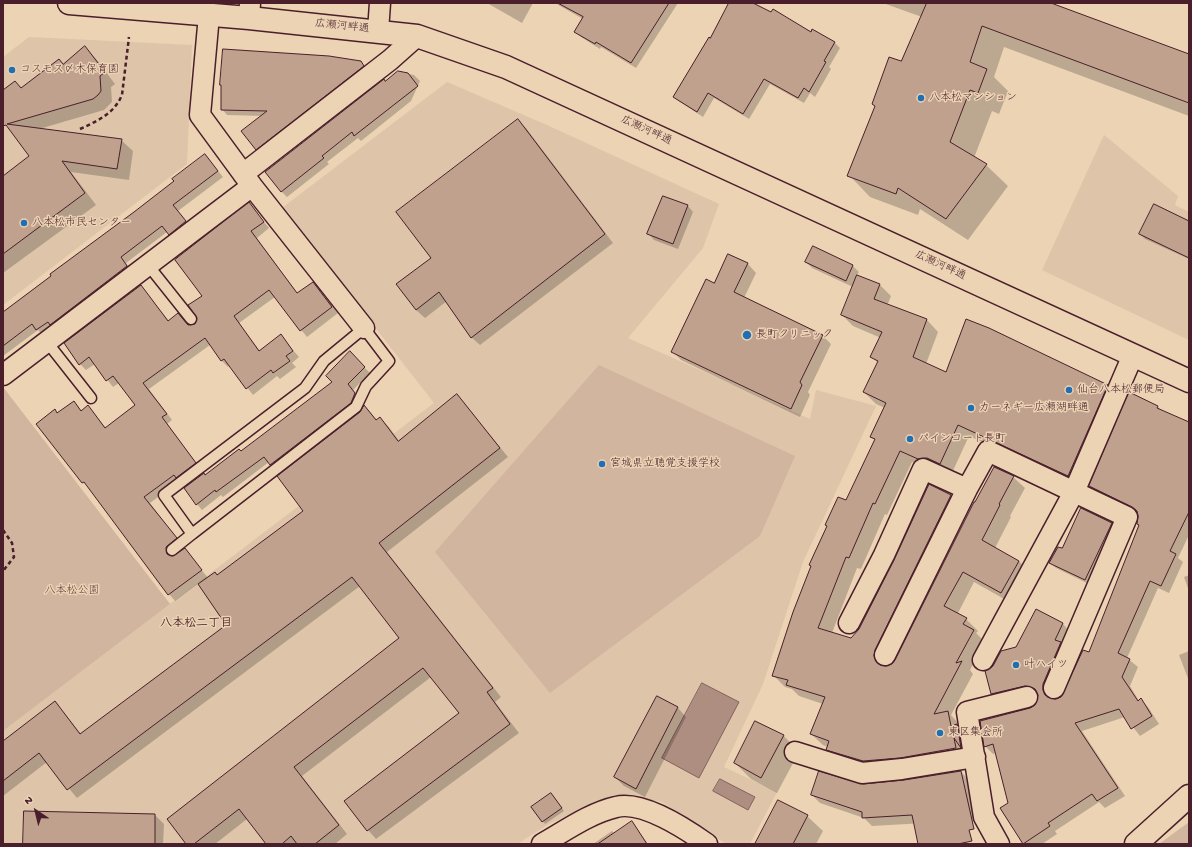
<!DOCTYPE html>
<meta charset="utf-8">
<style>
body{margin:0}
#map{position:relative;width:1192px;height:847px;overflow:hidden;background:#ecd3b4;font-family:"Gochi Hand",sans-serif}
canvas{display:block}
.frame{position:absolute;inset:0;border:4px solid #4a1f2b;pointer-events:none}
.north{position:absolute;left:16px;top:791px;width:40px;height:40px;-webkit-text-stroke:3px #ecd3b4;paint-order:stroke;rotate:325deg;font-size:11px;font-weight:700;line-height:16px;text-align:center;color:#4a1f2b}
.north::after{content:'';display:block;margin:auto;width:14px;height:18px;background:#4a1f2b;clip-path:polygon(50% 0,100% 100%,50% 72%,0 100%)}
</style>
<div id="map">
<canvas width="1192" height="847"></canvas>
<div class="frame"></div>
<div class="north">N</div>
</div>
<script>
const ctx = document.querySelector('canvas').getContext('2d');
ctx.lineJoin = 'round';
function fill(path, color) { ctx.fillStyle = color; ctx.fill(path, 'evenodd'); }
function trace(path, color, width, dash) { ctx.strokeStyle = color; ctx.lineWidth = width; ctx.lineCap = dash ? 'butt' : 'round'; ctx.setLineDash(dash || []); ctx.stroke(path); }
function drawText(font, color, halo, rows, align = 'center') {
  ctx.font = font + ' "Gochi Hand","Klee One",sans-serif'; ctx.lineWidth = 3; ctx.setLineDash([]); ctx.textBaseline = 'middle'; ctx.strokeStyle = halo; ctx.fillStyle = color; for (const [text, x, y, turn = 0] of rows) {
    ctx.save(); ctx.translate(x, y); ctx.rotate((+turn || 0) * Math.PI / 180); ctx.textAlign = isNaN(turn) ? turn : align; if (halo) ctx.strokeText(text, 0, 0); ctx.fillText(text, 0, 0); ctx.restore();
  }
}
const built = new Path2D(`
 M29 37 192 45 187 164 3 305V57Z
 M447 82 547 125 719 204 703 248 628 338 810 419 816 390 876 406 803 562 763 684 724 767 777 792 750 844H726L662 802 633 796 613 795 549 824 517 844H3V731L434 403 282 208Z
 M1104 135 1178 196 1175 205 1189 212V340L1042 270Z`);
const green = new Path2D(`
 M599 365 795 456 760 536 550 693 435 552Z
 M3 387 170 604 3 731Z
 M1189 822 1188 844H1159Z`);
const water = new Path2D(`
 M702 683 739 702 699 778 662 758Z
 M720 779 755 797 748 810 713 791Z`);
const shadow = new Path2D(`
 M487 3H533L522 23Z
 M555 3H678L636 68 601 47 600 49 581 37 575 32 583 19Z
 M730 3H751L834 42 840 48 829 67 831 69 815 97 810 93 804 103 770 84 749 119 714 98 703 117 680 102 674 97 710 40Z
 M883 3H1048L1189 54V116L1004 47 994 77 1008 91 999 114 992 111 974 158 986 165 1008 186 968 240 920 209 918 215 870 197 849 175 875 107 873 104 902 63 922 17Z
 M85 48 96 59 115 84 111 87 112 102 104 110 39 129 121 140 133 151 129 180 71 172 96 205 3 273V177L31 157 3 120V91L22 89 63 65Z
 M360 62 366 68 262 155 256 149 262 116 227 115 222 109Z
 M399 72 414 75 420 81 411 101 361 141 358 138 327 162 329 164 287 197 281 191 385 82Z
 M517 120 526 128 613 243 480 345 471 337 447 301 425 318 416 310 432 258Z
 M205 155 223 177 178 211 191 228 175 240 167 232 126 263 132 272 43 335 38 330 3 356V312L135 213Z
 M249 204 269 228 257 238 298 294 313 283 338 313 307 337 275 297 239 323 260 351 281 336 299 357 292 363 296 367 280 379 277 376 253 395 230 365 228 367 222 361 210 345 149 389 172 420 167 424 201 469 180 481 150 503 182 545 172 554V557L185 549 208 578 218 576 304 512 365 406 377 420 380 418 389 427 399 441 457 395 508 457 387 552 501 697 495 702 519 733 376 839 368 830 460 713 431 677 302 776 347 834 335 844H267L247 819 215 844H187L400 638 360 586 77 798 47 762 3 796V742L55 702 81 734 227 625 199 583 175 601 169 594 90 488 83 482 55 411 58 414 74 402 82 411 88 407 106 428 136 406 119 383 113 387 95 364 86 370 80 364 141 286 169 321 189 326 196 325 203 296Z
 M688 206 693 212 678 249 654 240 649 234Z
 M1189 222V259L1145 239 1140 234Z
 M813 247 853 266 859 272 857 275 880 285 891 296 887 306 927 320 938 332 926 364 946 373 1107 386 1119 397 1080 487 969 436 951 475 930 470 912 462 887 515 885 514 861 569 857 568 832 633 852 639 860 629 895 561 929 486 951 495 962 507 886 662 885 666H891L1013 477 1025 488 1010 516 1011 517 995 548 1019 561 1030 573 1013 604 974 582 957 615 966 619 978 631 976 633 985 642 970 670 973 674 951 715 959 724 972 757 913 769 839 761 827 749 828 747 823 745 811 734 823 704 799 696 792 689 785 687 773 675 847 501 875 440 871 437 885 408 876 404 864 392 878 363 872 357 881 338 853 326 842 315 853 287 812 268 806 262Z
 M729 255 748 264 756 273 744 298 822 335 831 344 808 392 810 395 800 417 681 360 672 351 715 285Z
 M350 353 370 373 353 390 361 400 276 470 269 462 223 497 221 495 202 510 197 504 205 476 241 452 334 382Z
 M1158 407 1162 411 1189 426V535L1178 558 1183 562 1169 593 1158 588 1127 658 1138 667 1130 686 1139 701 1141 700 1148 707 1159 724 1140 736 1125 717 1082 731 1125 796 1105 808 1099 802 1055 831 1057 834 1042 844H1025L1009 803 996 753 993 754 985 746 1036 706 1039 695 1033 693 1000 701 992 694 1037 611 1063 624 1070 632 1050 697 1056 700 1062 698 1089 654 1140 526 1138 524V513L1098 494 1090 486Z
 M1112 523 1117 529 1091 585 1056 568 1050 563 1062 550Z
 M1189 575V591L1184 577Z
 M1189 651V681L1179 655Z
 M657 697 678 708 686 717 645 797 624 786 615 777Z
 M755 722 784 736 799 752 777 793 751 779 735 763Z
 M961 772 969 780 978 820 872 826 864 818 820 803 812 795 863 785 904 781Z
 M554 797 564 811 545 824 543 821Z
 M25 812 155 815 164 824 163 844H24Z
 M807 816 823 831 816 844H756Z
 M632 823 648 844H593L612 831 615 834Z`);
const building = new Path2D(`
 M558 3H669L631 63 596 42 595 44 574 32 583 17Z
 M729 3H753L771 12 773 9 811 32 812 29 835 42 824 61 826 62 809 92 804 88 798 98 764 79 743 114 708 93 697 112 673 97 709 37 710 38Z
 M927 3H1051L1189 54V103L982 26 970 62 987 69 978 93 970 90 950 142 987 164 946 219 898 188 896 194 847 176 875 106 872 104 889 57 901 61Z
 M85 46 105 72 100 76 101 91 98 95 93 99 7 124 122 139 117 169 62 161 85 193 3 254V176L29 156 6 125 3 126V90L15 81 21 88 59 59 63 64Z
 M223 49 329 56 361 61 364 66 256 150 241 131 267 111 221 110V85H220Z
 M398 71 408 73 418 86 354 136 352 132 322 156 324 158 281 192 265 172 384 79 385 81Z
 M518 119 605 234 471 338 439 292 416 310 396 284 431 258 396 212Z
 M205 154 218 171 173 205 186 221 169 235 162 226 121 257 127 266 50 325 48 322 36 330 32 324 3 346V312L51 276 50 274 134 212 174 181 172 179Z
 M663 196 688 205 673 244 647 234Z
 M249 202 264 222 251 231 297 293 313 282 332 307 300 331 269 290 234 316 259 351 281 334 293 351 286 356 290 361 273 373 271 370 246 389 224 359 221 361 205 338 143 383 167 414 162 417 196 463 176 478 174 475 144 497 177 538 166 547 167 554 173 556 185 548 202 570 168 595 84 482 82 483 36 424 55 409 57 413 74 401 81 411 88 405 105 428 135 405 113 376 106 381 89 357 79 365 64 343 141 285 168 321 178 313 188 325 195 324 197 318 188 305 202 296 175 260Z
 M1154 204 1189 221V258L1139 234Z
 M813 246 853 265 846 281 805 262Z
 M728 254 748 263 734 292 823 335 800 382 802 385 791 409 671 352 706 279 714 283Z
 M857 275 880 284 874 299 927 319 913 357 946 372 966 319 989 328 1108 385 1068 476 958 425 940 464 927 458 918 459 900 451 875 504 873 503 849 558 846 557 818 628 851 638 859 629 894 560 929 484 951 495 875 650 874 656 880 665 886 666 892 664 895 660 974 502H975L994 467 1014 476 999 504 1000 505 982 540 1019 561 1001 593 963 572 944 606 967 618 963 624 974 630 956 663 962 661 934 714 948 711 951 726 957 724 961 748 954 738 956 748 900 758 863 761 826 750 829 741 810 734 825 697 786 685 788 680 772 676 793 612 811 566 809 565 827 526 825 525 838 497 846 500 875 439 870 437 886 403 863 392 878 361 870 357 882 332 841 315Z
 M350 351 365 367 348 384 355 393 351 403 270 465 264 457 216 492 215 490 196 505 184 488 204 473 205 475 239 449 241 451 332 382 326 376Z
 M1129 392 1158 406 1157 408 1189 422V512L1170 551 1176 554 1161 586 1150 581 1118 653 1130 659 1122 677 1138 701 1141 698 1152 716 1131 729 1119 709 1075 723 1118 788 1097 801 1092 794 1048 823 1050 826 1023 844 1000 808 1008 803 993 744 984 747 980 721 1030 708 1035 705 1038 695 1035 689 1025 686 991 694 985 671 993 666 1001 651 1016 647 1036 609 1063 623 1055 640 1061 642 1043 684V690L1045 695 1055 699 1061 697 1083 650 1089 652 1139 525 1137 524 1138 516 1137 511 1132 507 1089 486Z
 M457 394 500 448 379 543 493 688 487 692 510 724 367 831 344 801 459 713 423 668 294 767 339 825 315 844H297L291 836 282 844H266L239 809 194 844H186L167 819 399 638 352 577 67 790 39 753 3 781V741L55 701 80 734 226 625 198 584 215 572 217 575 303 511 277 476 360 412 364 405 376 420 380 417 398 441Z
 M1081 508 1112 523 1085 580 1049 563 1058 547 1062 548Z
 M657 696 678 707 636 789 614 777Z
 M755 721 784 735 761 778 734 763Z
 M819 771 863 784 904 780 961 771 974 829 969 830 972 841 958 844H918L912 815 862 818V812L811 795Z
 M551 793 562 808 542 822 531 807Z
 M778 800 808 815 793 844H755Z
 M24 811 155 814V844H23Z
 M632 821 647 844H598Z`);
const path = new Path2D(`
 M80 129C97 121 114 114 122 95L129 37
 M3 530 12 543 14 557 3 571`);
const lane = new Path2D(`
 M148 265 191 319
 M364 328 389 361 366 386 356 407 192 534 164 495 305 388 324 361Z
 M47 342 91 398
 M172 550 192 534`);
const street = new Path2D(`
 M209 15 200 115 252 186 364 328
 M249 18 250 3
 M378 31 380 3
 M243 174 390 60 417 36
 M3 375 252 186
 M849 623 884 555 923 469 967 489 988 451 1127 517 1054 688
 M885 655 967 489
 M983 660 1074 492 1133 355
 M795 752 862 773 902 769 975 757
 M542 844C565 831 590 813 616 807 642 800 686 829 707 844
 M999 844 984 817 967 712 1027 697`);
const secondary = new Path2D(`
 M69 3 249 18 417 36 506 67 1189 381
 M1136 844 1189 796`);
const markers = [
 [12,70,4,"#1f6fb2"],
 [921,98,4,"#1f6fb2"],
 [24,223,4,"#1f6fb2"],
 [747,335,5,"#1f6fb2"],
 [1069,390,4,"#1f6fb2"],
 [971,408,4,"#1f6fb2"],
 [910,439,4,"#1f6fb2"],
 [602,464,4,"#1f6fb2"],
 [1016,665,4,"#1f6fb2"],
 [940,733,4,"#1f6fb2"]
];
const streetNames = [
 ["広瀬河畔通",342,27,6],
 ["広瀬河畔通",646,131,25],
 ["広瀬河畔通",940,266,25]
];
const poiNames = [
 ["コスモス〆木保育園",20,70],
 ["八本松マンション",929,98],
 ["八本松市民センター",32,223],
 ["長町クリニック",756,335],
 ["仙台八本松郵便局",1077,390],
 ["カーネギー広瀬湖畔通",979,408],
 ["パインコート長町",918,439],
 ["宮城県立聴覚支援学校",610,464],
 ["叶ハイツ",1024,665],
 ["東区集会所",948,733]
];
const parkNames = [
 ["八本松公園",72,591]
];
const neighbourhoodNames = [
 ["八本松二丁目",196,624]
];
fill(built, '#dec4a9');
fill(green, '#d1b59e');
fill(water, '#ae8e80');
trace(water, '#86625e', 1);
fill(shadow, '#0003');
fill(building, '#bfa18e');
trace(building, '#4a1f2b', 1);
trace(lane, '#4a1f2b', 13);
trace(street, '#4a1f2b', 23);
trace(secondary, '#4a1f2b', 25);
trace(path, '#4a1f2b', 2.5, [4, 3]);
trace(lane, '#ecd3b4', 10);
trace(street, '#ecd3b4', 20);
trace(secondary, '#ecd3b4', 22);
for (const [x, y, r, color] of markers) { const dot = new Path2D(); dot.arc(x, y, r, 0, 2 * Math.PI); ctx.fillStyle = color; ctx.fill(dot); trace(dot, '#ecd3b4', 1.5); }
drawText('11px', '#4a1f2b', '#ecd3b4', streetNames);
drawText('11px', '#4a1f2b', '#ecd3b4', poiNames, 'left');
drawText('11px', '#5e363c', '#ecd3b4', parkNames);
drawText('bold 12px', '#4a1f2b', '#ecd3b4', neighbourhoodNames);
</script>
